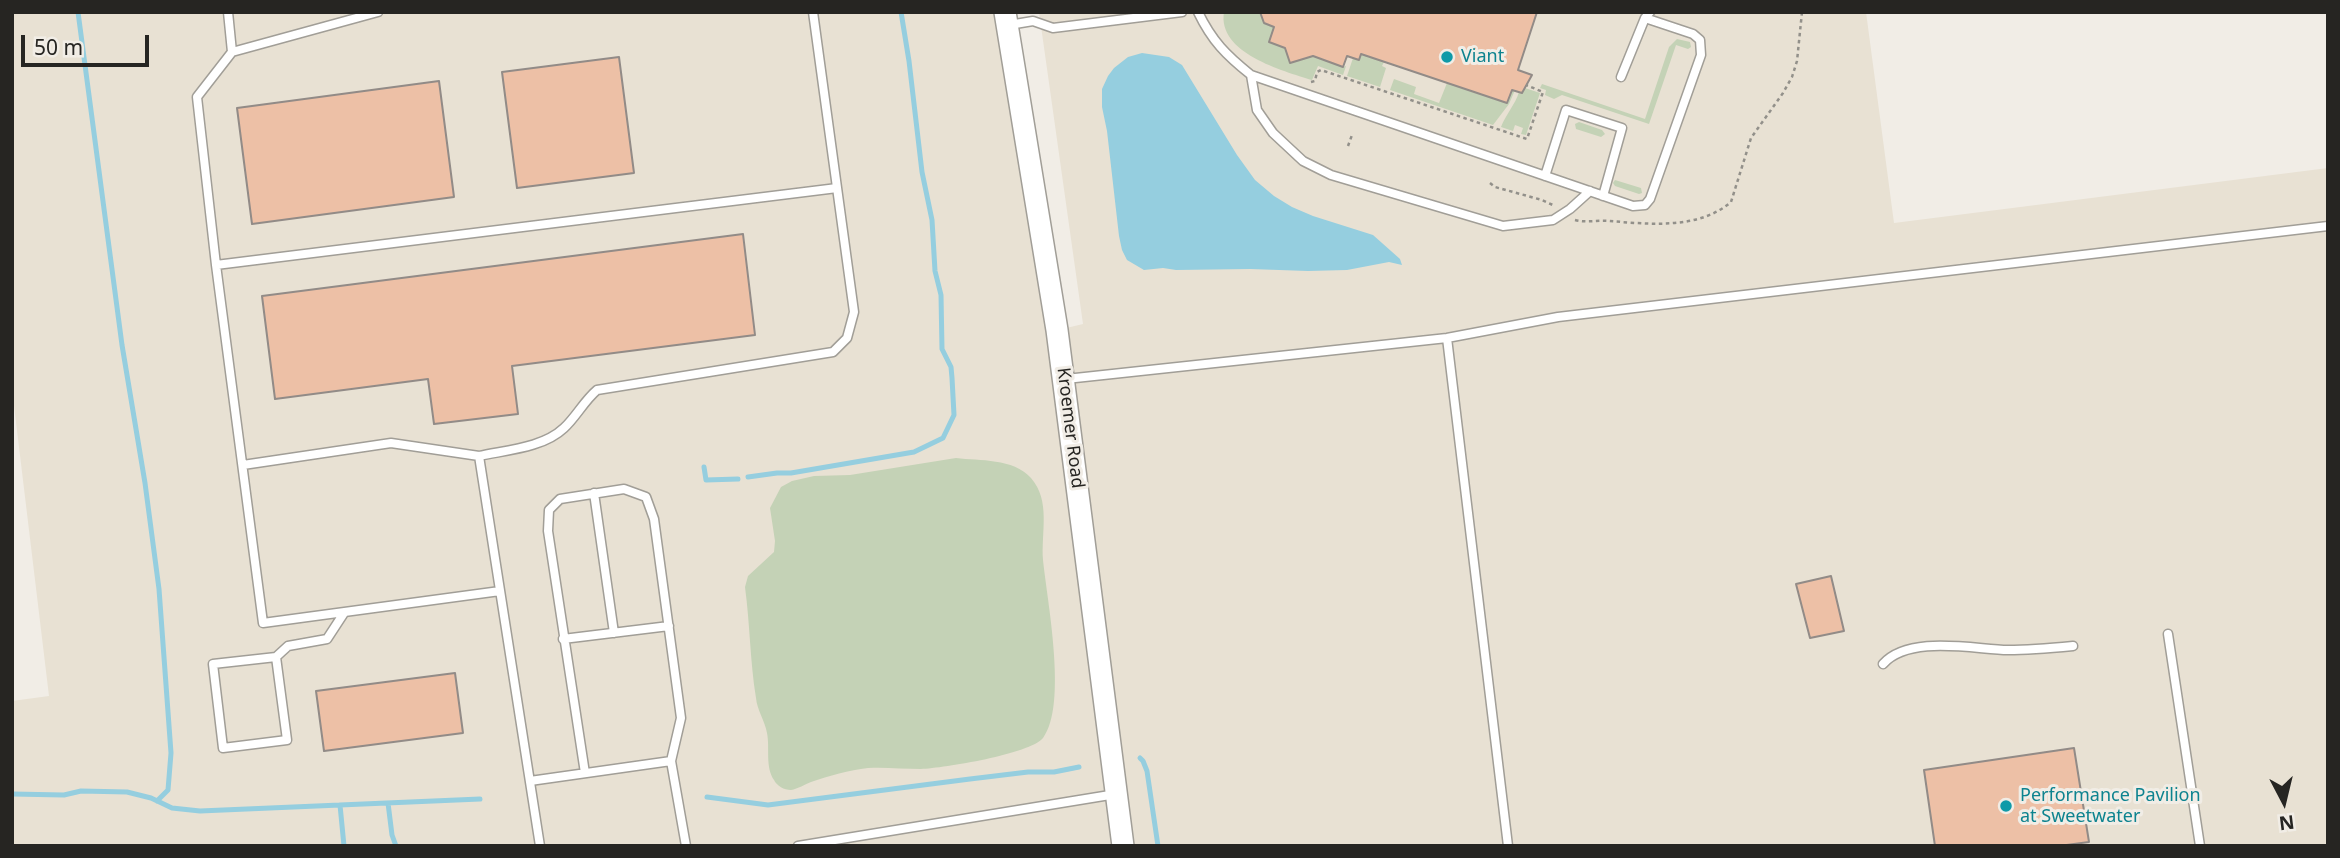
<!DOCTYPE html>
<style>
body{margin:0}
#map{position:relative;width:2340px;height:858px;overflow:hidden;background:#f1ede6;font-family:"Noto Sans",sans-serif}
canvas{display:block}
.frame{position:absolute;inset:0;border:14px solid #262522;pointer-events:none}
.north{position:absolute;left:2249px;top:767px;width:70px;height:70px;-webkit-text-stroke:5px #f1ede6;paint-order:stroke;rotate:173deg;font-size:19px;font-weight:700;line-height:28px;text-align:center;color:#262522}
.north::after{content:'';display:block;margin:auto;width:24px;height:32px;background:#262522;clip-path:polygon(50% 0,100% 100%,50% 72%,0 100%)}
.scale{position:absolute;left:21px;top:35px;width:128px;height:32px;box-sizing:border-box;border:4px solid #262522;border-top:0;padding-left:9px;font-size:21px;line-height:24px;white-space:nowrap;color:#262522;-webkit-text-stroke:5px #f1ede6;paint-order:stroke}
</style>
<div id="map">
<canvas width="2340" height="858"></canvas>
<div class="frame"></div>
<div class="north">N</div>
<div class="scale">50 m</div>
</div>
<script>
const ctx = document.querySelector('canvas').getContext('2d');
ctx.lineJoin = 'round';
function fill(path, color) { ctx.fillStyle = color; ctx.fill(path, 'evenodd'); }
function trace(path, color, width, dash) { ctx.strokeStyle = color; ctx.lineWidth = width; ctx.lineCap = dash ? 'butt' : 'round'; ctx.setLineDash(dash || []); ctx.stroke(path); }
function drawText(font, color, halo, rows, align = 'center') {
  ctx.font = font + ' "Noto Sans",sans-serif'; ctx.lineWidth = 6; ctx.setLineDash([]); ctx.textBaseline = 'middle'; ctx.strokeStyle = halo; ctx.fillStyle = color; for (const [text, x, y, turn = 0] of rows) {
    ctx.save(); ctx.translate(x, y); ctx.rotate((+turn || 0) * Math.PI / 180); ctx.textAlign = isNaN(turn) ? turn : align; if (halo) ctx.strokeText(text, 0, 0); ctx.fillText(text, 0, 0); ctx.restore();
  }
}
const built = new Path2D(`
 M12 12H1005L1058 330 1083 324 1039 12H1866L1894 223 2328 168V846H12V701L49 696 12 389Z`);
const green = new Path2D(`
 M1224 12H1260L1264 23 1274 27 1269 42 1285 48 1290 62 1313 56 1343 67 1346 66 1343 75 1318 66 1312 80C1283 71 1217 53 1224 12Z
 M1677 39 1690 42 1691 47 1688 49 1676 45 1649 124 1562 95 1554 99 1545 95 1546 90 1540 88 1542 84 1645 119 1669 47Z
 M1361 54 1384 62 1382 66 1386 68 1380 87 1347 76 1353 58Z
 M1394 79 1416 87 1414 94 1439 103 1447 83 1507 103 1512 90H1515L1509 104 1493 125 1390 90Z
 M1525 88 1540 93 1526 135 1521 134 1523 128 1515 125 1513 131 1501 127C1506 114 1515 105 1519 92Z
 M1579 122 1602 130 1605 134 1601 137 1576 129 1575 124Z
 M1615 180 1641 188 1642 193 1639 194 1615 186 1613 183Z
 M956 458C980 461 1013 458 1031 478 1051 501 1041 532 1043 560 1047 600 1068 705 1043 738 1030 754 944 768 921 769 903 769 885 767 868 768 849 770 829 776 811 782 805 784 798 789 791 790 784 790 777 786 774 780 765 767 770 748 767 733 765 721 757 710 756 698 750 661 750 624 745 587L748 576 774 552 775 541 770 508 781 487 792 481 814 476 850 475Z`);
const water = new Path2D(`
 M1142 53 1169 57 1182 65 1237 155 1255 180 1274 196 1292 207 1313 216 1373 235 1400 259 1402 265 1389 262 1347 270 1308 271 1250 269 1176 270 1163 268 1144 270 1127 260 1122 250 1119 236 1107 131 1102 107V89L1108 76 1114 68 1128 57Z`);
const stream = new Path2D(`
 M78 12 122 345 145 483 159 589 171 753 168 790 157 801
 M704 467 706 480 738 479
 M748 477 777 473H791L914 452 943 438 954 415 952 378 951 367 942 349 941 295 935 271 932 220 922 172 909 61 901 12
 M1140 758 1143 761 1147 771 1158 846
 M12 794 64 795 81 791 127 792 151 798 172 808 200 811 480 799
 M707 797 768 805 970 779 1028 772H1054L1079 767
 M388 803 392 835 396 846
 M340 805 344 846`);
const building = new Path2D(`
 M1260 12H1537L1518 70 1532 75 1522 93 1512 90 1507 103 1361 54 1359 60 1347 56 1343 67 1313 56 1290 63 1285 48 1269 42 1274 27 1264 23Z
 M619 57 634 173 517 188 502 72Z
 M439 81 454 197 252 224 237 108Z
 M743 234 755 335 512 366 518 414 434 424 428 379 275 399 262 296Z
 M1831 576 1844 631 1810 638 1796 584Z
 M455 673 463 733 324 751 316 691Z
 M2074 748 2089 842 2059 846H1935L1924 770Z`);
const path = new Path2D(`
 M1311 82 1315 81 1317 72 1321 70 1527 139 1543 92 1526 85
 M1348 146 1352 135
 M1490 183 1495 187 1542 200 1555 206
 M1575 220C1586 223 1597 220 1609 221 1649 224 1698 230 1731 202L1751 138 1783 93 1792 77 1797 61 1802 12`);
const service = new Path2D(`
 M228 12 232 52
 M378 12 232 52 197 97 216 265 263 623 500 591
 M1198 12C1212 41 1226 55 1251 75
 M1009 25 1033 21 1053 28 1182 12
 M1621 77 1645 18 1650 12
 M1545 176 1566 110 1622 128 1603 196
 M1590 191 1570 209 1553 220 1503 226 1331 175 1303 161 1273 133 1257 110 1251 75 1633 206 1645 205 1650 199 1701 55 1700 40 1693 34 1645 18
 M216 265 837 188
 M1447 338 1508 846
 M1066 379 1447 338 1558 317 2328 226
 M243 465 391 443 479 456
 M594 493 614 633
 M2168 634 2200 846
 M563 639 669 626
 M276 657 213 664 223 748 287 740 276 657 288 646 327 639 344 613
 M1883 664C1909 635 1972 649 2008 650 2030 650 2052 648 2073 646
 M585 773 548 531 549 510 560 499 624 489 646 497 654 519 681 718 671 761 686 846
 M530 781 671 761
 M540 846 479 456C506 450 543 448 564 428 576 417 584 401 597 390L833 352 847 338 854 312 813 12
 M798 846 1116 794`);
const tertiary = new Path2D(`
 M1005 12 1057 330 1123 846`);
const markers = [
 [1447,57,7,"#0f9aa8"],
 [2006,806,7,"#0f9aa8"]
];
const cultureNames = [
 ["Viant",1461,57],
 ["Performance Pavilion",2020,796],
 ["at Sweetwater",2020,817]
];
const streetNames = [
 ["Kroemer Road",1070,428,83]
];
fill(built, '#e8e1d3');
fill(green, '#c4d2b6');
fill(water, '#95cedf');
trace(stream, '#95cedf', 5);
fill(building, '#edc0a6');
trace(building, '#928b87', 2);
trace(service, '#a19e97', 11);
trace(tertiary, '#a19e97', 24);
trace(path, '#92908a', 2.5, [3.5, 3.5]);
trace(service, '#fff', 8);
trace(tertiary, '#fff', 21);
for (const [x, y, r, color] of markers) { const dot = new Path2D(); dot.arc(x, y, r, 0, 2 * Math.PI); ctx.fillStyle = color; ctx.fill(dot); trace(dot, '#f1ede6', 2.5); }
drawText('18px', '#0d838f', '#f1ede6', cultureNames, 'left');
drawText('18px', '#262522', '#f1ede6', streetNames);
</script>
